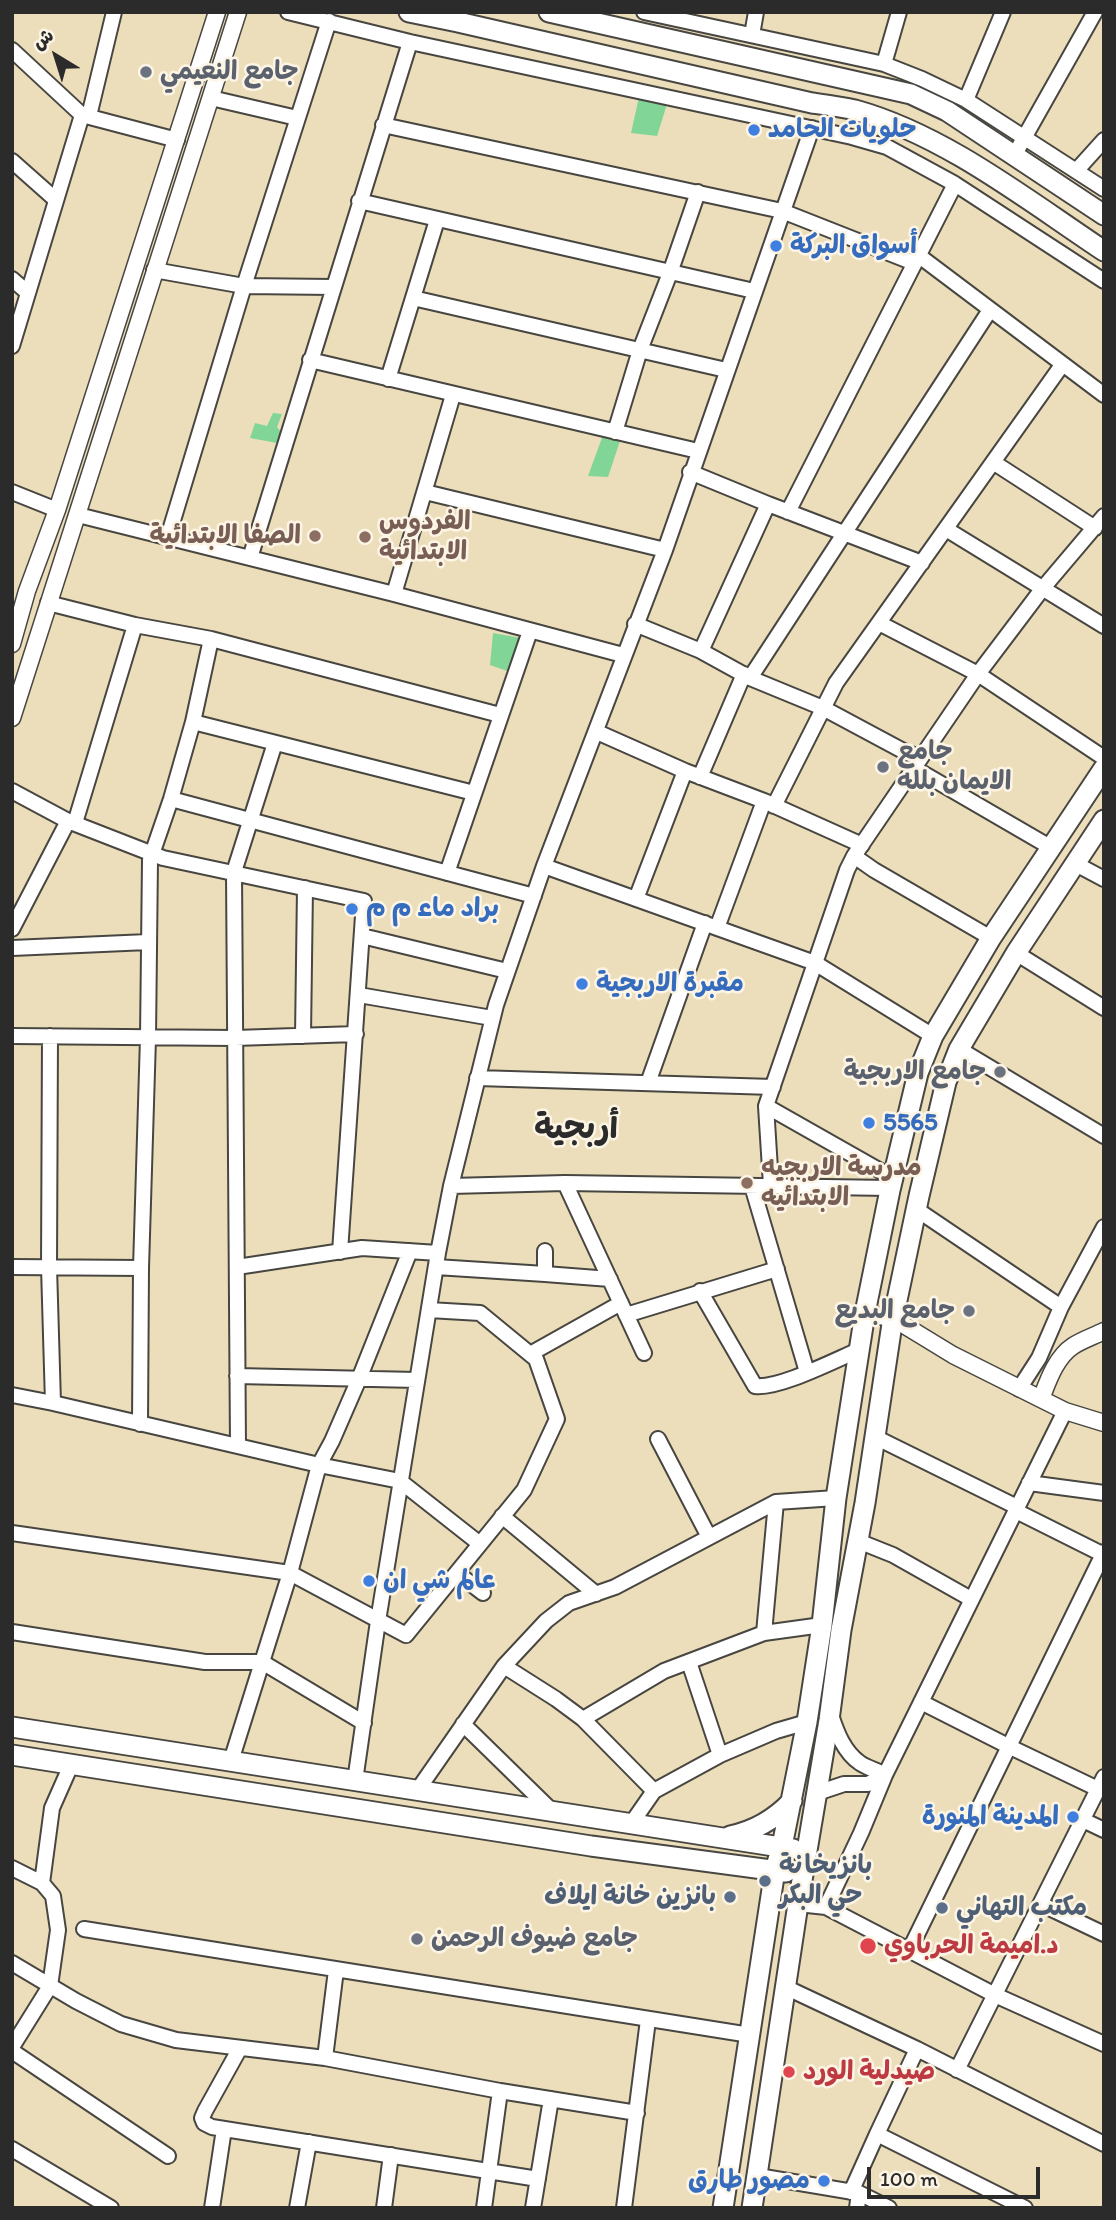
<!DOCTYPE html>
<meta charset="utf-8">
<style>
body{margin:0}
#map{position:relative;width:1116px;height:2220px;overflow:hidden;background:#eddebb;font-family:Itim,"Playpen Sans Arabic",sans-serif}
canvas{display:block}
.frame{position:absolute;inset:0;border:14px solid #2b2b2b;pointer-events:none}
.north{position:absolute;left:21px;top:21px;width:70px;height:70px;-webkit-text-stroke:5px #fcf5e5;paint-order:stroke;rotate:322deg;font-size:19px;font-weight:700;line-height:28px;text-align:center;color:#2b2b2b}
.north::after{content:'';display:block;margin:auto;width:24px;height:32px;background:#2b2b2b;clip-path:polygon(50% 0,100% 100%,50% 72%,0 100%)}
.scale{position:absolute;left:867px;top:2167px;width:173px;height:32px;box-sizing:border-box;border:4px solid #2b2b2b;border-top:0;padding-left:9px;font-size:21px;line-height:24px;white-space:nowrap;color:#2b2b2b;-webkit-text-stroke:5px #fcf5e5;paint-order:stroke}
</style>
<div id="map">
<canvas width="1116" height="2220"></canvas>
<div class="frame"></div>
<div class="north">ش</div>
<div class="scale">100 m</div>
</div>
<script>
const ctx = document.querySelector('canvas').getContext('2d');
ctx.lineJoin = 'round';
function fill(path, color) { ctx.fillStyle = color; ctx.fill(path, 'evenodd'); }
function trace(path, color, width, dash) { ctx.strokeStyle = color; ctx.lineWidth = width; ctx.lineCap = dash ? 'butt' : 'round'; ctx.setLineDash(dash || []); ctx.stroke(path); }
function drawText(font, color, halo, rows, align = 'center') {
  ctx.font = font + ' Itim,"Playpen Sans Arabic",sans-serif'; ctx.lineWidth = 5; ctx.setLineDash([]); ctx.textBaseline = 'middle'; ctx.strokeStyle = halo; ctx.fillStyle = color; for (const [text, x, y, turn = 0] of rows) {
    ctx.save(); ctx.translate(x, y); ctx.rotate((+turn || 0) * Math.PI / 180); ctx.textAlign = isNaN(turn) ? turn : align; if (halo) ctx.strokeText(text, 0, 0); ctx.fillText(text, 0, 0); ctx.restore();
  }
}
const green = new Path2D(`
 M639 97 668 101 657 136 631 133Z
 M273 413 282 414 277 427 282 433 277 443 250 438 255 423 267 426Z
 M603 435 621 438 608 477 588 476Z
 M493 633 521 638 510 672 490 665Z`);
const minor = new Path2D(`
 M288 12 410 42 852 137 887 147 955 184 1104 281
 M644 12 884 64 922 79 966 100 1104 189
 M752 35 756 12
 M12 50 82 115 177 140
 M884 64 899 12
 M211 98 297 118
 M966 100 1003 12
 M89 116 114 12
 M383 125 782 211 914 263
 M1015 154 1095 12
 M12 161 56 200
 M1076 171 1104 140
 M359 201 754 291
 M918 255 1104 395
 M154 270 244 286 333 287
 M12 279 28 293
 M413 298 726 370
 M12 346 82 115
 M310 360 698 451
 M388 379 437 220
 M615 432 640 350 670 273 698 192
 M993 462 1095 528
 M690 472 768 504 922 563
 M12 492 57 510
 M425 492 665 550
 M788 512 955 184
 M78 515 394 594 623 655
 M946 529 1104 626
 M168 537 244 286 329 21
 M250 558 410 42
 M394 594 453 395
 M48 603 135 625 211 639 500 715
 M879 623 978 674 1104 758
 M635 624 701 651 750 678 823 708 907 753 921 757
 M701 651 768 504
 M750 678 990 310
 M193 722 474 793
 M597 732 685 771 764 801 862 845
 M914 768 1050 847
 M700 777 744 674
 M12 791 68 821 163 858 364 901 340 1252
 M171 799 534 896
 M774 806 836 683 1062 365
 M75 823 135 625
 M854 856 874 870 991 938
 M1074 863 1104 879
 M544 866 815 963 933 1036
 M447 873 530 631
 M636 899 685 771
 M717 928 764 801
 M12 929 68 821
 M362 936 507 971
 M12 948 148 942
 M1016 953 1104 1008
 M359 995 492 1018
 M12 1036 235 1038 356 1034
 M50 1036 49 1267 53 1403
 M303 1036 305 888
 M959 1049 1104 1136
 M477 1078 773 1087
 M648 1083 705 923
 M766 1106 893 1178
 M565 1183 644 1353
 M771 1185 766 1106 847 870 854 856 978 674 1043 588 1104 516
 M451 1186 565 1183 890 1188
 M752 1186 807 1372
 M916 1209 1061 1307
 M12 1267 141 1268
 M237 1267 362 1248 438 1253
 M436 1267 545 1274V1251
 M545 1274 610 1279
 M700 1291 755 1386C779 1389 835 1360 859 1350
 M626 1315 777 1269
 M530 1354 621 1303
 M237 1376 417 1380
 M1019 1389 1039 1358 1061 1307 1104 1227
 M12 1395 53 1403 319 1465 400 1481 480 1544
 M140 1424 141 1268 148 1038 150 860 171 799 193 722 211 639
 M875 1437 1017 1507
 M658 1439 709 1537
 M238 1446 234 872 275 743
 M1029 1483 1104 1493
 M1016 1511 1104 1555
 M502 1516 596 1594
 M12 1533 290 1573 406 1635 524 1490 557 1419 536 1359 480 1313 429 1310
 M858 1541 893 1555 971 1599
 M457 1573 483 1593
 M12 1632 205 1662H262L364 1723
 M764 1633 776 1502
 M689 1662 720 1755
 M504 1666 556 1699 583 1719 654 1791
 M921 1702 1008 1746 1098 1789
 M583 1719 664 1671 764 1633 822 1625
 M463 1724 553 1812
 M231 1761 290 1573 319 1465 332 1441 359 1379 410 1251
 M355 1781 378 1621 438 1253 451 1186 496 1005 544 866 665 550 812 128
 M417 1791 504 1666 546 1621 569 1603 615 1587 776 1502 836 1498
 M815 1797 823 1791 844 1784H868L885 1775 1065 1411
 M1083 1820 1104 1830
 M631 1824 654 1791 720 1755 776 1731 807 1722
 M12 1868 42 1883 53 1896 58 1930 50 1986 12 2047
 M42 1883 52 1808 71 1765
 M798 1904 826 1907 995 1995 1104 2044
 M1041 1904 1104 1934
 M826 1907 861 1833 885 1775C877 1770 867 1768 860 1763 844 1752 837 1733 831 1715
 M84 1929 750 2035
 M910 1949 1104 1552
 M12 1963 76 2001 121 2024 176 2040 325 2058 500 2091 637 2113
 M785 1987 917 2049 1104 2144
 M240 2048 205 2111 202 2118 204 2123 212 2127 538 2179
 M917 2049 877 2134 1025 2208
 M12 2051 168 2156
 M325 2058 336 1970
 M957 2070 1104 1777
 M12 2149 111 2208
 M758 2176 859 2193 889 2208
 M851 2192 877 2134
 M212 2208 224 2129
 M297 2208 309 2142
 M384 2208 391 2155
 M484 2208 500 2091
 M533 2208 551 2099
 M624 2208 648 2020
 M857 2208 859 2193`);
const tertiary = new Path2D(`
 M12 644 27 591 57 510 217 12
 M12 718 238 12
 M865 1313 894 1319 953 1355 1065 1411 1104 1423
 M1041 1399C1048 1381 1056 1357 1073 1346 1082 1340 1094 1336 1104 1331`);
const secondary = new Path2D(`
 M409 12 458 22 812 103C826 105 841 107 855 110 945 135 1027 200 1104 251
 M549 12 911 94 947 111 1104 215
 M12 1727 793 1849
 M12 1755 591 1846 786 1872
 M730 1836C755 1831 774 1820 792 1801
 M723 2208 775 1870 782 1846 807 1722 822 1625 836 1498 865 1313 890 1190 918 1073 933 1036 991 938 1104 768
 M752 2208 798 1904 829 1720 841 1630 865 1503 892 1324 919 1196 946 1082 959 1049 1016 953 1104 820`);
const markers = [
 [146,72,7,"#6b7280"],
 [754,130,7,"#3f7fe0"],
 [776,246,7,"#3f7fe0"],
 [315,536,7,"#8d6e63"],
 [365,537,7,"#8d6e63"],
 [883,767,7,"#6b7280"],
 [352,909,7,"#3f7fe0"],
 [582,984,7,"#3f7fe0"],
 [1000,1072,7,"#6b7280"],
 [869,1123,7,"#3f7fe0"],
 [747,1183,7,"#8d6e63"],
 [969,1311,7,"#6b7280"],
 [369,1581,7,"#3f7fe0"],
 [1073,1817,7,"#3f7fe0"],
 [765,1881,7,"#5c6f8a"],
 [730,1897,7,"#5c6f8a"],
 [942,1908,7,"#5c6f8a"],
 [417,1939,7,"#6b7280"],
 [868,1946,9,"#e0444e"],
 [789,2072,7,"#e0444e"],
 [824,2181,7,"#3f7fe0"]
];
const worshipNames = [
 ["جامع النعيمي",160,72],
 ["جامع",897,752],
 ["الايمان بلله",897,782],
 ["جامع الاربجية",986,1072,"right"],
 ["جامع البديع",955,1311,"right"],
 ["جامع ضيوف الرحمن",431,1939]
];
const shopNames = [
 ["حلويات الحامد",768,130],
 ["أسواق البركة",790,246],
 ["براد ماء م م",366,909],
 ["مقبرة الاربجية",596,984],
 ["5565",883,1123],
 ["عالم شي ان",383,1581],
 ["المدينة المنورة",1059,1817,"right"],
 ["مصور طارق",810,2181,"right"]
];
const educationNames = [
 ["الفردوس",379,522],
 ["الابتدائية",379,552],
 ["الصفا الابتدائية",301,536,"right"],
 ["مدرسة الاربجيه",761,1168],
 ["الابتدائيه",761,1198]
];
const serviceNames = [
 ["بانزيخانة",779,1866],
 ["حي البكر",779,1896],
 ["بانزين خانة ايلاف",716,1897,"right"],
 ["مكتب التهاني",956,1908]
];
const healthNames = [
 ["د.اميمة الحرباوي",884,1946],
 ["صيدلية الورد",803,2072]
];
const districtNames = [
 ["أربجية",576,1130]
];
fill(green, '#81d597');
trace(minor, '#484641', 18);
trace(tertiary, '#484641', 19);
trace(secondary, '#484641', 23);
trace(minor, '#fff', 14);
trace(tertiary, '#fff', 16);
trace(secondary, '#fff', 19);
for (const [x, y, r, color] of markers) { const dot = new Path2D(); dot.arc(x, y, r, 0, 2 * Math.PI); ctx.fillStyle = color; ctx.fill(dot); trace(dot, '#fcf5e5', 2.5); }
drawText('bold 26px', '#5b616d', '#fcf5e5', worshipNames, 'left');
drawText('bold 26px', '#366cbe', '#fcf5e5', shopNames, 'left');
drawText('bold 26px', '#785e54', '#fcf5e5', educationNames, 'left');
drawText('bold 26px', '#4e5e75', '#fcf5e5', serviceNames, 'left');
drawText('bold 26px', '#be3a42', '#fcf5e5', healthNames, 'left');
drawText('bold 33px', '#2b2b2b', '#fcf5e5', districtNames);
</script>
